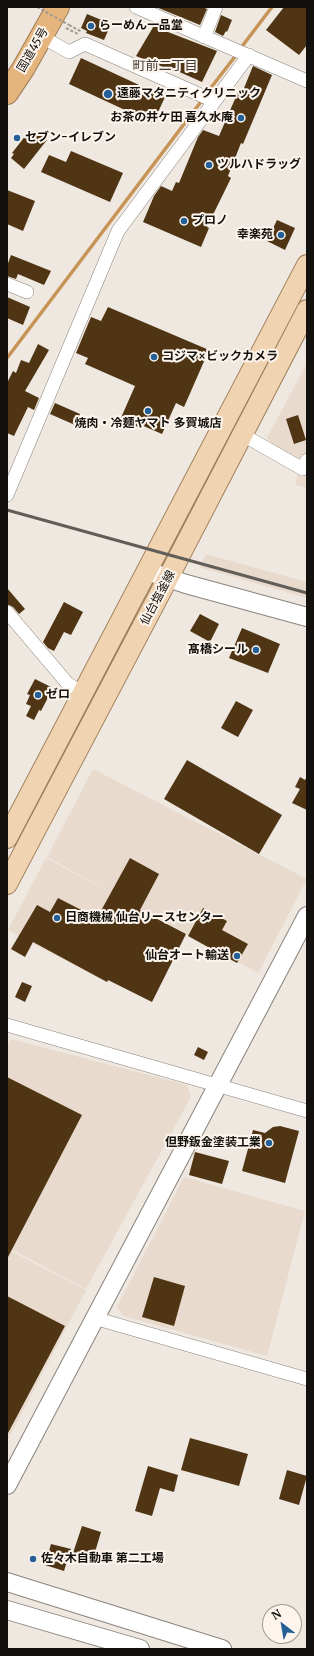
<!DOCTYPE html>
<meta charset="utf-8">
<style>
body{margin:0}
#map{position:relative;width:314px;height:1656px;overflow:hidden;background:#efe8e0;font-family:Merriweather,serif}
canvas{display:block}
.frame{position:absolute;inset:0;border:8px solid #13110e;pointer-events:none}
.north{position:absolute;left:262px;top:1604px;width:40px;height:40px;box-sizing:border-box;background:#fdf5ed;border:1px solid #9f9a94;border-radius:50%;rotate:329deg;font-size:11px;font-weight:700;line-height:16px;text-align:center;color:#13110e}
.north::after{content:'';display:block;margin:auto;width:14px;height:18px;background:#246097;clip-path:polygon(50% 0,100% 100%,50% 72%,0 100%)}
</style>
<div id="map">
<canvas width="314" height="1656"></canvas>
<div class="frame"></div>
<div class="north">N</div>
</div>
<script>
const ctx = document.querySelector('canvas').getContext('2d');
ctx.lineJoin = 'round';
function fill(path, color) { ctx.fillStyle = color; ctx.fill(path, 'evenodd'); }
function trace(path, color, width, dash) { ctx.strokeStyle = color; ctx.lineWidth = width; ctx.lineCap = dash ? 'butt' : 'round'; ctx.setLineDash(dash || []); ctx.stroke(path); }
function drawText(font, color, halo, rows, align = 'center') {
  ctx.font = font + ' Merriweather,"Noto Sans JP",serif'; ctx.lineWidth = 4; ctx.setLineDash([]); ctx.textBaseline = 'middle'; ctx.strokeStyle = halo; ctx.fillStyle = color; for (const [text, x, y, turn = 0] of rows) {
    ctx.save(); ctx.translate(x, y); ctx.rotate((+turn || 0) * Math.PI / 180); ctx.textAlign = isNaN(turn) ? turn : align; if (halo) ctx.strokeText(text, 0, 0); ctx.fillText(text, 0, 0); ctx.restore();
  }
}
const built = new Path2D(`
 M307 363V488L295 485 298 474 267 438Z
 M206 554 307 582V598L199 567Z
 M93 769 307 879 258 973 146 912 108 983 8 930 46 858 119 897 47 857Z
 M11 1039 187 1085 191 1097 86 1289 7 1247V1047Z
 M184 1177 305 1211 267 1356 123 1316 117 1307Z
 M7 1249 86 1290 7 1442Z`);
const stream = new Path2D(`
 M240 49 272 7
 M206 94 237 54
 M7 358 203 99`);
const building = new Path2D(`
 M156 7H203L207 9 200 25Z
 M284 7H307V45L299 55 266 30Z
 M87 14 111 24 104 40 86 33 87 31 81 28Z
 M221 15 232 20 227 32 226 31 223 36 215 32Z
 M155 24 169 30 168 32 217 51 202 82 175 70V72L136 56Z
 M81 58 165 97 153 123 69 84Z
 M253 66 272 75 243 144 241 143 228 176 231 178 207 227 209 228 201 247 143 222 154 196 161 186 172 191 176 182 179 183 198 137 203 130 219 136 238 92 242 93Z
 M30 130 34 133 36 131 47 140 24 169 11 158 14 154 12 153Z
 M71 151 123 173 110 202 41 172 49 155 66 162Z
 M7 190 35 201 23 231 7 224Z
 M277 220 295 228 285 250 267 241Z
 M11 255 51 271 44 285 18 274 16 279 7 276V266Z
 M7 297 30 307 23 325 7 318Z
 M108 307 209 350 184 407 176 403 162 434 139 424 138 427 120 420 135 386 85 364 88 358 76 353 91 317 101 321Z
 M38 344 49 350 25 391 39 398 34 410 28 407 14 436 7 433V383L13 371 16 373 21 360 29 363Z
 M55 403 80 414 75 425 50 414Z
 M298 415 306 440 294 444 286 419Z
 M7 588 25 609 19 614 13 607 7 604Z
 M64 602 83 612 71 635 64 632 54 651 48 648 43 642Z
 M200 614 219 624 210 642 190 631Z
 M242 628 280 644 268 673 229 658Z
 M35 679 53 688 41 711 39 710 34 720 26 716 31 706 26 704 30 695 27 694Z
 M236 701 253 710 238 737 221 728Z
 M187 760 282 815 259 854 164 799Z
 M307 776V810L292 803 300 789 295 787 300 777 305 780Z
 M130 858 159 874 140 910 186 934 152 1002 108 980 107 982 33 942 25 957 11 949 37 905 50 912 58 898 97 918Z
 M203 908 227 921 222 930 248 944 237 963 188 936Z
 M22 982 32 986 25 1002 15 997Z
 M198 1047 208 1052 204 1060 194 1055Z
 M7 1077 82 1115 7 1259Z
 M280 1126 299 1131 285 1183 242 1171 253 1130 265 1133 273 1127Z
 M195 1152 229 1161 222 1184 189 1175Z
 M154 1277 185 1286 174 1326 142 1317Z
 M7 1296 65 1326 7 1435Z
 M190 1438 248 1454 239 1486 181 1470Z
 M148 1466 178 1475 174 1492 160 1488 152 1516 135 1511Z
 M287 1470 307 1476 299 1505 279 1499Z
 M82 1526 101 1532 92 1562 72 1556Z
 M51 1544 71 1549 64 1571 45 1565Z`);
const path = new Path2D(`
 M69 25 82 32
 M66 28 78 34`);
const street = new Path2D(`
 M136 7 307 81
 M42 37 69 52 85 44 214 101
 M204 37 216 7
 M7 284 27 292
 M243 435 303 469 307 460
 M7 495 118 231 249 55
 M7 612 68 684 84 693
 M7 1025 307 1111
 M94 1318 307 1379`);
const secondary = new Path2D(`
 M147 571 186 584 307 617
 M7 1485 307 916
 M7 1582 222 1649
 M7 1610 140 1649`);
const primary = new Path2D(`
 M7 838 307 265
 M7 884 168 578 307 310`);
const highway = new Path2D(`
 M7 93 23 69 58 7`);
const rail = new Path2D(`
 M7 510 307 593`);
const pathBridge = new Path2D(`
 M37 7 69 25`);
const markers = [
 [91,26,4,"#246097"],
 [108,94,5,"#246097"],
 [241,118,4,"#246097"],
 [17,138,4,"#246097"],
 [209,165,4,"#246097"],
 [184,221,4,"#246097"],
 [281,235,4,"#246097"],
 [154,357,4,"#246097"],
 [148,411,4,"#246097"],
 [256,650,4,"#246097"],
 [38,695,4,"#246097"],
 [57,918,4,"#246097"],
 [237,956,4,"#246097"],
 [269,1143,4,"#246097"],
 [33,1559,4,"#246097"]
];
const poiNames = [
 ["らーめん一品堂",99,26],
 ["遠藤マタニティクリニック",117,94],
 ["お茶の井ケ田 喜久水庵",233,118,"right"],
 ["セブン-イレブン",25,138],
 ["ツルハドラッグ",217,165],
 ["プロノ",192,221],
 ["幸楽苑",273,235,"right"],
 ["コジマ×ビックカメラ",162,357],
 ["焼肉・冷麺ヤマト 多賀城店",148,424,"center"],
 ["髙橋シール",248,650,"right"],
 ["ゼロ",46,695],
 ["日商機械 仙台リースセンター",65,918],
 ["仙台オート輸送",229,956,"right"],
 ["但野鈑金塗装工業",261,1143,"right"],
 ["佐々木自動車 第二工場",41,1559]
];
const streetNames = [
 ["国道45号",33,50,-60],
 ["仙台塩釜線",158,598,-62]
];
const neighbourhoodNames = [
 ["町前二丁目",165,66]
];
fill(built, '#e8dbce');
trace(stream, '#c79457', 3.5);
fill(building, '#4f3514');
trace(street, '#8b847d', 14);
trace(secondary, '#8b847d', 20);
trace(primary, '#9c7c56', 22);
trace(highway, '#9c7c56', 24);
trace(path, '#9f9a94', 2, [3, 2]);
trace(street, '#fff', 13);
trace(secondary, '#fff', 18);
trace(primary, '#f0d3b1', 20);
trace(highway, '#e6b57d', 22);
trace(rail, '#615e59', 3);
trace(pathBridge, '#9f9a94', 2, [3, 2]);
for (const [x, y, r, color] of markers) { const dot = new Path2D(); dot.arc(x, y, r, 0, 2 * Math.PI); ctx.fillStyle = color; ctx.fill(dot); trace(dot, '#fdf5ed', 1.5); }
drawText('bold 12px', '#13110e', '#fdf5ed', poiNames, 'left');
drawText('12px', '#13110e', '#fdf5ed', streetNames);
drawText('13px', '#403a34', '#fdf5ed', neighbourhoodNames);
</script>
